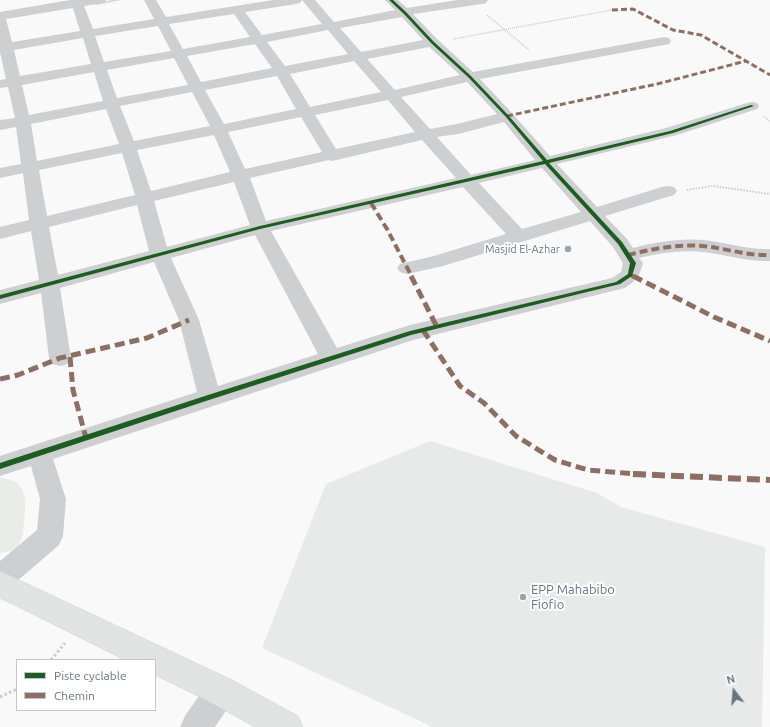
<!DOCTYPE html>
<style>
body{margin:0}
#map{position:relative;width:770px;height:727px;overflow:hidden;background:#f9f9f9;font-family:Ubuntu,sans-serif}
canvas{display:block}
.legend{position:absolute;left:16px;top:659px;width:140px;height:52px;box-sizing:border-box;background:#fff;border:1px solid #c1c8cd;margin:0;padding:5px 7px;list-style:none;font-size:12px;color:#657683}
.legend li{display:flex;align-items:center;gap:8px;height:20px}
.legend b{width:20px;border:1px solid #c1c8cd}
.north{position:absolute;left:714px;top:671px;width:40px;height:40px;-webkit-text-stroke:3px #fff;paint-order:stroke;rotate:344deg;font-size:11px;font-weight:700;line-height:16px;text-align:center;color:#657683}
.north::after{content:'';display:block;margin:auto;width:14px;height:18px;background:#657683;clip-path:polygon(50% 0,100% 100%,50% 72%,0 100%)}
</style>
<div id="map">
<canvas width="770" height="727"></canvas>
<ul class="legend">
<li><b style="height:5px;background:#1b5e20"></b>Piste cyclable</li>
<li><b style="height:5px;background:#8d6e63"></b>Chemin</li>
</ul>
<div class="north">N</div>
</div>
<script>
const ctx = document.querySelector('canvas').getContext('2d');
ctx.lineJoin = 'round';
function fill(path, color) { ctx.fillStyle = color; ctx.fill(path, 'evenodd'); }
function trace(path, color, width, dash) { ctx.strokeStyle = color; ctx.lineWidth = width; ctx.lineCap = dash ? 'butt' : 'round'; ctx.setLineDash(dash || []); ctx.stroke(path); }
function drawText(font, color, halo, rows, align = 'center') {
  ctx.font = font + ' Ubuntu,sans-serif'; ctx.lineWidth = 4; ctx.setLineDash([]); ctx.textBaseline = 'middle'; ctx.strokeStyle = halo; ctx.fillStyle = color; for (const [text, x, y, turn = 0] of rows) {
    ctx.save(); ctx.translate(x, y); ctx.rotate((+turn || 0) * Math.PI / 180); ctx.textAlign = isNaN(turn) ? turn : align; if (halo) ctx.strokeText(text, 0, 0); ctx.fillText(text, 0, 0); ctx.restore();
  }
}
const built = new Path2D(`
 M430 441 597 493 621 507 765 547 762 727H433L262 648 326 484Z`);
const green = new Path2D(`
 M0 478C27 479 27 501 24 522 23 528 23 539 19 544 15 550 7 552 0 553Z`);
const stream = new Path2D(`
 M112 0H121L96 5 94 4Z`);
const pathFar2 = new Path2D(`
 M487 15 529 50
 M453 39 612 10
 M764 116 770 122`);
const pathFar1 = new Path2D(`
 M687 190 713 186 770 194`);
const path = new Path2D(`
 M51 660 65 643
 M0 697 17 689`);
const minor = new Path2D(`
 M70 0H106L104 3 84 6 93 29 154 19 144 0H156L166 17 273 0H315L334 22 395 10 385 0H398L407 8 457 0H488L486 3 482 4 413 14 437 39 473 72 664 37 669 38 671 41 669 44 664 45 480 79 512 113 550 156 666 128 747 103 752 102 757 103 759 106 757 109 677 135 557 164 597 207 662 187 668 186 674 187 677 191 674 195 605 216 627 239 633 248C655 242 679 238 703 240 726 242 747 250 770 249V261C750 262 731 256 711 253 687 249 663 252 639 258L643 263C639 278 637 279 625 288L413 340 53 459 66 499 63 536 59 545 10 587 0 591V561L37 530 40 499 31 466 0 476V456L197 392 179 320 154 262 60 288 71 358 68 364 60 366 52 364 49 358 41 293 0 304V290L39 280 31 231 0 239V227L29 220 23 173 0 178V168L21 164 16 127 0 130V120L15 118 8 87 0 88V80L6 79 0 52V12ZM302 0 322 24 262 35 245 12 296 4 300 3ZM73 8 80 31 12 42 6 19ZM234 14 250 37 183 49 169 24ZM402 17 423 40 361 52 340 28ZM158 26 171 51 104 62 95 36ZM328 30 348 54 285 66 267 42ZM83 38 91 64 20 76 14 50ZM255 44 272 68 201 82 187 56ZM429 47 460 75 395 90 367 59ZM174 58 188 85 117 98 107 70ZM354 61 381 92 310 107 290 74ZM94 72 103 101 29 115 22 85ZM277 76 296 109 224 124 205 90ZM467 82 497 114 457 124 430 129 401 97ZM192 92 210 126 134 141 120 106ZM388 100 415 132 336 149 315 115ZM106 109 119 144 37 161 31 124ZM301 117 322 152 245 169 228 132ZM504 122 535 160 471 175 437 137 458 134ZM214 135 230 172 151 191 137 150ZM422 140 456 178 266 221 250 178 329 160 332 161ZM122 153 135 195 47 216 39 170ZM542 168 581 212 522 229 479 183ZM234 182 250 225 167 247 154 201ZM463 187 506 234 434 256 400 264 397 268 400 272 407 274 443 266 590 221 613 247 623 263 621 272 612 278 410 325 337 348 271 231ZM137 205 149 251 58 275 49 227ZM255 235 318 354 218 386 199 320 171 258Z
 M221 676 232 680 236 691 232 702 215 727H180L185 716 210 680Z`);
const major = new Path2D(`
 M0 571 232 680 298 716 303 727H255L210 702 155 675V660H125L0 598Z`);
const quietFar3 = new Path2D(`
 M612 10 633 9 673 30 701 35 770 75
 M507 116 657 84 746 61`);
const quietFar2 = new Path2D(`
 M371 203 387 229 412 277
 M628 255C652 249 677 244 702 246 725 248 747 256 770 255
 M630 275 635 277`);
const quietFar1 = new Path2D(`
 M411 276 437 327
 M633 276 714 317 770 341
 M423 330 460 386 484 403 516 436 555 460 588 470 649 475
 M70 357 73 390 86 438
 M0 379 18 375 60 358 147 338 189 320`);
const quiet = new Path2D(`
 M633 474 770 480`);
const cycleway = new Path2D(`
 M389 0H393L406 12 433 41 471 76 508 115 547 160 670 131 751 105 754 106 673 133 549 163 622 242 636 263 632 276 620 284 411 335 212 399 0 469V463L208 395 410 331 616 282 628 274 630 263 618 244 545 164 260 229 0 299V295L260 226 543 161 506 117 469 78 431 43 404 14Z`);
const markers = [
 [568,249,4,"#99a4ac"],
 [523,597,4,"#99a4ac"]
];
const poiNames = [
 ["Masjid El-Azhar",560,249]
];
const nearPoinames = [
 ["EPP Mahabibo",531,590],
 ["Fiofio",531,605]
];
fill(built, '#e8e9e9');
fill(green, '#e8ebe6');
fill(stream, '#ced6d9');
trace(major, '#d5d6d7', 1);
trace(pathFar2, '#cbcccd', 1.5, [1, 1]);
trace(pathFar1, '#cbcccd', 2, [1.5, 1.5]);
trace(path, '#cbcccd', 3, [2.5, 2.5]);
fill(minor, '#cecfd0');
fill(major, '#e1e2e2');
trace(quietFar3, '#8d6e63', 3, [6, 3]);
trace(quietFar2, '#8d6e63', 4, [8, 4]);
trace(quietFar1, '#8d6e63', 5, [10, 5]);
trace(quiet, '#8d6e63', 6, [13, 6]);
fill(cycleway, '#1b5e20');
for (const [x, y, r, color] of markers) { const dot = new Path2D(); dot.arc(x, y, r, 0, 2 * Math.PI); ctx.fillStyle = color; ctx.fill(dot); trace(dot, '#fff', 1.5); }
drawText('11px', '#657683', '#fff', poiNames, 'right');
drawText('13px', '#657683', '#fff', nearPoinames, 'left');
</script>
